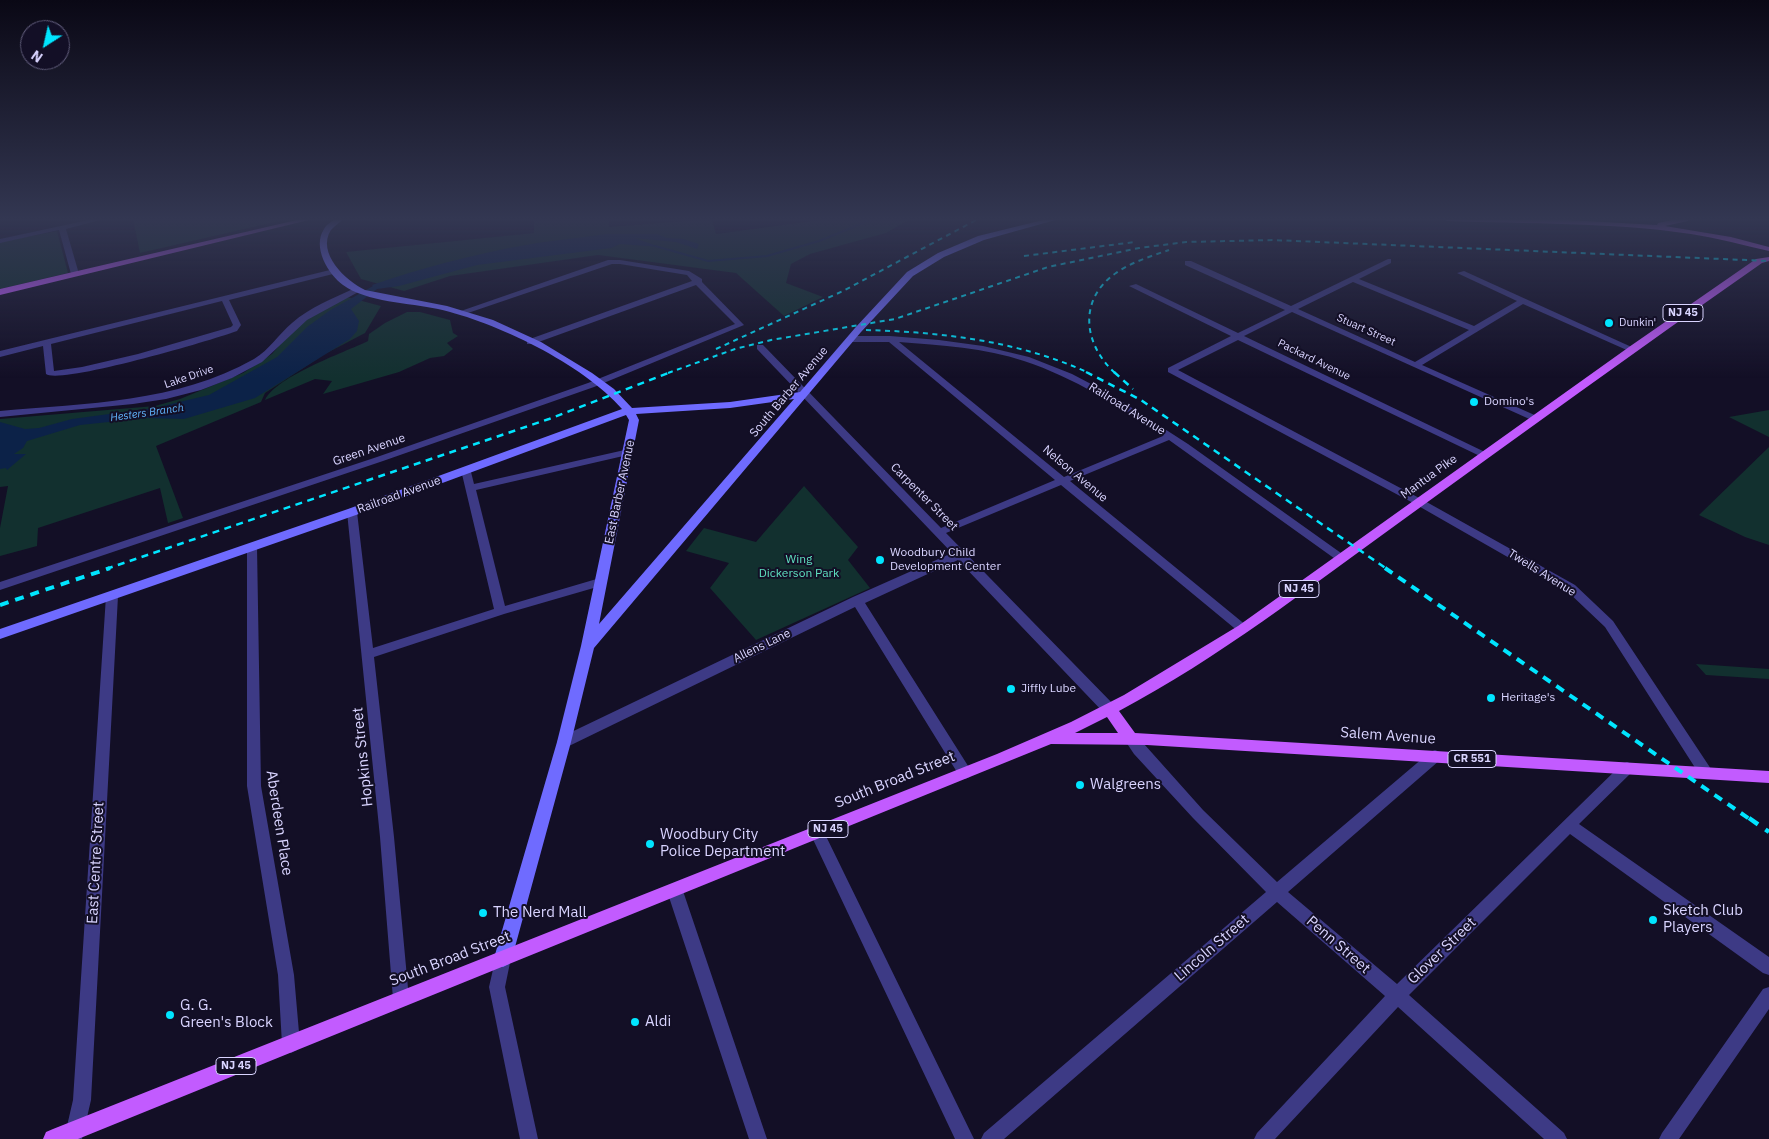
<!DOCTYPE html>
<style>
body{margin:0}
#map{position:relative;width:1769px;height:1139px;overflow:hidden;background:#130f26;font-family:"IBM Plex Sans",sans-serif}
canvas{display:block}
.north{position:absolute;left:20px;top:20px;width:50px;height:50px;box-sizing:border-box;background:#130f26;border:1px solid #625e7d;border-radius:50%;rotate:215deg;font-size:14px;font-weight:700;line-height:20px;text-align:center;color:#d9d4ff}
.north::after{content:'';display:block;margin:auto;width:18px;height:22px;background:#00e5ff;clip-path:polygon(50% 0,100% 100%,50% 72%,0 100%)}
</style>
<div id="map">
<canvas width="1769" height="1139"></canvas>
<div class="north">N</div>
</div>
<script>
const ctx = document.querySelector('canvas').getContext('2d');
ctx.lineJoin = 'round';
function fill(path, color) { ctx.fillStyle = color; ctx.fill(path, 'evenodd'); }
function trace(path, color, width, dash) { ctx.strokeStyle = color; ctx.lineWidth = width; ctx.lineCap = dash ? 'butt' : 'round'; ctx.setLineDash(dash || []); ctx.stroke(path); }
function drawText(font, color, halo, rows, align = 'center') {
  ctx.font = font + ' "IBM Plex Sans",sans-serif'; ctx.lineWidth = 4; ctx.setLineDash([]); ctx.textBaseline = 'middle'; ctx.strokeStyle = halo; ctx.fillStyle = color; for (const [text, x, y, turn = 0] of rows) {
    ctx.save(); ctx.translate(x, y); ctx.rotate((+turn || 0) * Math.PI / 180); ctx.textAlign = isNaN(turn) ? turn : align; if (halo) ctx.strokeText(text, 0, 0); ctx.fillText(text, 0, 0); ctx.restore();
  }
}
const green = new Path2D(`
 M133 219H288L140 253Z
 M534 219H609V227L712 219 716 234 828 219H910L886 233 810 254 791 264 786 283 823 297 784 316 736 273 598 255 450 276 404 291 361 279 346 252 534 233Z
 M57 231 68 273 0 289V242Z
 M347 297 381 306 365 333 325 354 265 393 261 402 156 446 183 518 168 523 160 488 38 528 37 546 0 556V528L8 486 0 487V419L155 406 180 399 243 373 272 354 300 321Z
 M407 312H420L450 320 453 333 458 336 447 343 453 349 444 356 430 358 399 372 323 394 332 381 315 379 265 400C277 376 343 353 368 341L369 334 385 323Z
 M1769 410V437L1729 417Z
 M1769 447V545L1745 537 1699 515Z
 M804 486 858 547 848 560 870 588 756 640 710 588 729 563 686 551 704 528 756 542Z
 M1696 664 1769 669V679L1706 675Z`);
const water = new Path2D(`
 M606 234H657L667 238 683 239 699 244 697 249 676 242 634 238 660 247 620 244 611 248 477 265 399 286 377 289 351 309 359 321 357 331 350 339 255 398 184 419 147 418 80 425 27 441 23 448 14 454H26L7 470 6 468 0 469V422L25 429 39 428 72 419 154 408 209 395 277 357 307 327 329 311 373 286 372 285C422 268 474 254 526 245 553 240 579 238 606 234Z`);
const stream = new Path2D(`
 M655 246 708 261 767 256 819 241 873 219`);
const street = new Path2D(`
 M93 219H104L66 229 79 274 78 276 71 274 59 230 0 243V239Z
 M1388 259H1391V263L1359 279 1474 326 1517 301 1457 273 1464 271 1636 349 1635 351H1629L1523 304 1422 365 1539 417V421L1536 422 1292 312 1244 336 1487 453 1489 455 1487 457 1484 458 1238 340 1178 370 1423 500 1575 585 1613 621 1711 769 1713 773 1711 777 1706 779 1701 777 1605 627 1567 591 1415 504 1168 372V368L1231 336 1129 286 1136 284 1238 333 1285 310 1185 265V261H1191L1291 306ZM1353 282 1469 330 1415 362 1298 309Z
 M608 260H620L689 271 702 279V282L744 325 594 387 383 461 0 590V582L377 457 588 383 735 324 696 285 533 344H527V340L692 281 687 275 620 264H612L465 314 458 312Z
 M334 269 338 271 337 273 229 300 241 325 237 331C213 340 60 385 46 374L43 346 0 357V351ZM222 301 233 325 231 327 138 354 82 367 54 371 51 344Z
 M355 288 362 290 307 320 262 362 232 378 201 390 166 399 133 404 0 417V411C87 403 176 403 254 359 269 350 279 334 292 323 310 307 334 298 355 288Z
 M890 336 939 340 983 346 1029 357 1072 374 1112 395 1188 444 1348 558 1346 561H1338L1169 440 1070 481 1247 626 1249 629 1247 632H1239L1061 485 946 533 1115 706 1116 710 1115 714 1110 715 1105 714 958 560 865 603 970 769 972 773 970 777 965 779 960 777 855 607 569 746 564 747 559 746 557 742 559 738 853 597 952 553 757 349V345H763L941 528 1055 480 889 342H850L846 339 850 336ZM899 342C941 345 985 348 1024 361 1075 378 1119 406 1163 436L1064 477Z
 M629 449 634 452 632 454 476 490 505 606 600 578 604 579 606 582 604 585 504 614 374 657 394 837 409 999 407 1005 401 1007 395 1005 393 999 380 837 347 512 352 509 357 512 373 648 494 609 461 470 462 468H470L474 484Z
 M252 543 257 547 261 786 294 975 300 1044 297 1050 291 1053 285 1050 282 1044 278 975 247 786V547Z
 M112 592 118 596 91 1100 82 1139H64L73 1100 106 596Z
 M1131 734 1136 735 1203 810 1277 882 1430 752 1435 750 1440 752 1442 756 1440 760 1288 892 1397 984 1622 764 1627 762 1632 764 1634 768 1632 772 1579 824 1769 957V975L1763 973 1570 834 1409 995 1564 1133 1567 1139H1544L1398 1007 1275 1139H1254L1257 1133 1385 996 1277 902 1004 1139H981L984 1133 1266 892 1193 818 1134 754 1124 739 1126 735Z
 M817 827 822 828 974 1139H955L810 833 812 828Z
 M675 884 680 886 683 891 767 1139H749L667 891 670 886Z
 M503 950 509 952 511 958 505 987 538 1139H520L489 987 497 952Z
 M1769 987V1009L1679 1139H1659L1662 1133 1763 989Z`);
const secondary = new Path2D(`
 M335 219H343C340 223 334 226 331 230 316 253 346 281 365 290L447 306 493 320 541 342 592 373 614 389 632 408 730 402 800 392 855 328 907 272 938 253 978 236 1047 219H1059L984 240 944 257 913 276 861 332 594 648 571 742 512 958 509 964 503 967 497 964 494 958 557 742 581 646 629 420 626 415 356 515 0 639V629L348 509 622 409C583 364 496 322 438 309 410 303 366 302 343 285 328 274 312 247 324 229 326 225 331 222 335 219ZM794 399 599 624 639 420 636 414 730 408Z`);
const primary = new Path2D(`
 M301 219H313L0 295V289Z
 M1443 219 1568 220 1657 225 1658 223 1677 219H1689L1688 221 1665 226 1731 237 1769 247V251C1743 245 1717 238 1691 234 1610 222 1528 224 1447 221Z
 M1769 257V261L1762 263C1640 348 1520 435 1400 522 1308 588 1219 658 1119 711L1135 733 1769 771V783L1147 745 1051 744 78 1139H43L46 1132 53 1129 997 754 1071 722 1124 695 1238 626 1629 347 1756 259ZM1107 717 1118 733H1075Z`);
const railFar3 = new Path2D(`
 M1024 256 1135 242
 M866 330C942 332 1019 341 1089 373
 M716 349 843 291 978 219
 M668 373 735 349 771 340 895 319 1048 267 1139 248 1186 242 1273 240 1769 261
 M1115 373C1083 344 1078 299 1116 273 1132 262 1151 256 1169 250`);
const railFar2 = new Path2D(`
 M1086 372 1141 400 1387 569
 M1114 372 1133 389
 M106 569 549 419 671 372`);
const railFar1 = new Path2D(`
 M1385 568 1751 820
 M0 605 110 568`);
const rail = new Path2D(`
 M1749 818 1769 832`);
const markers = [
 [1609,323,5,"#00e5ff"],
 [1474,402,5,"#00e5ff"],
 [880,560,5,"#00e5ff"],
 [1011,689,5,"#00e5ff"],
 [1491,698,5,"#00e5ff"],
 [1080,785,5,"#00e5ff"],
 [650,844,5,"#00e5ff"],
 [483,913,5,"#00e5ff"],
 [1653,920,5,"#00e5ff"],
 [170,1015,5,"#00e5ff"],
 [635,1022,5,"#00e5ff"]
];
const shields = [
 [1683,313,40],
 [1299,589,40],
 [1472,759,48],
 [828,829,40],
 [236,1066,40]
];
const shieldNames = [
 ["NJ 45",1683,313],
 ["NJ 45",1299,589],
 ["CR 551",1472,759],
 ["NJ 45",828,829],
 ["NJ 45",236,1066]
];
const farPoinames = [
 ["Dunkin'",1619,323]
];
const farStreetnames = [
 ["Stuart Street",1366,330,24],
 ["Packard Avenue",1314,360,26],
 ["Lake Drive",189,377,-19]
];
const farWaternames = [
 ["Hesters Branch",147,413,-8]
];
const streetNames = [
 ["South Barber Avenue",789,392,-50],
 ["Railroad Avenue",1127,409,32],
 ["Green Avenue",369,450,-19],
 ["Nelson Avenue",1075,474,40],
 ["Mantua Pike",1429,477,-36],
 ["East Barber Avenue",620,492,-78],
 ["Railroad Avenue",399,495,-20],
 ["Carpenter Street",924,497,45],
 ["Twells Avenue",1542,573,32],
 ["Allens Lane",762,646,-26]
];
const poiNames = [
 ["Domino's",1484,402],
 ["Woodbury Child",890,553],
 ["Development Center",890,567],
 ["Jiffly Lube",1021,689],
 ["Heritage's",1501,698]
];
const parkNames = [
 ["Wing",799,560],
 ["Dickerson Park",799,574]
];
const nearStreetnames = [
 ["Salem Avenue",1388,736,4],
 ["Hopkins Street",363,757,-96],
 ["South Broad Street",895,780,-22],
 ["Aberdeen Place",279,823,81],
 ["East Centre Street",96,863,-87],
 ["Penn Street",1338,945,41],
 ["Lincoln Street",1212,948,-41],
 ["Glover Street",1442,951,-44],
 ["South Broad Street",450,959,-21]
];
const nearPoinames = [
 ["Walgreens",1090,785],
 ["Woodbury City",660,835],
 ["Police Department",660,852],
 ["Sketch Club",1663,911],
 ["Players",1663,928],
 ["The Nerd Mall",493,913],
 ["G. G.",180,1006],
 ["Green's Block",180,1023],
 ["Aldi",645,1022]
];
fill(green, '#12302f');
fill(water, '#0c2248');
trace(stream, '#0c2248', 2);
fill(street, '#3d3a85');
fill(secondary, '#6f6bff');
fill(primary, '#c25bff');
trace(railFar3, '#00e5ff', 2, [5, 4.5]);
trace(railFar2, '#00e5ff', 2.5, [7, 5.5]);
trace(railFar1, '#00e5ff', 4, [9, 7]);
trace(rail, '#00e5ff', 4.5, [11, 9]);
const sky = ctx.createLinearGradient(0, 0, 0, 378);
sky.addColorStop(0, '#0a0815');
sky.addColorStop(0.58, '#333752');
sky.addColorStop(1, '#33375200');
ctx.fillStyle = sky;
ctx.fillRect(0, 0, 1769, 378);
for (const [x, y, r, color] of markers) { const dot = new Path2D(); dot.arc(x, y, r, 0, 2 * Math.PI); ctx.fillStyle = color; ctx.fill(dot); trace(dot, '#130f26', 2); }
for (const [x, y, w] of shields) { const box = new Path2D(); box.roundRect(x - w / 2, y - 8.5, w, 17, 4); ctx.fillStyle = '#130f26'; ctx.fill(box); trace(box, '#d9d4ff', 1); }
drawText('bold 11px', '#d9d4ff', null, shieldNames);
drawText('11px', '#d9d4ff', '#130f26', farPoinames, 'left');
drawText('11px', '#d9d4ff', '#130f26', farStreetnames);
drawText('italic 11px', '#62b6ff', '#130f26', farWaternames);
drawText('12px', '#d9d4ff', '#130f26', streetNames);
drawText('12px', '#d9d4ff', '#130f26', poiNames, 'left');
drawText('12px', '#5fe0c0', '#130f26', parkNames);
drawText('15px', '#d9d4ff', '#130f26', nearStreetnames);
drawText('15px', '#d9d4ff', '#130f26', nearPoinames, 'left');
</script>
